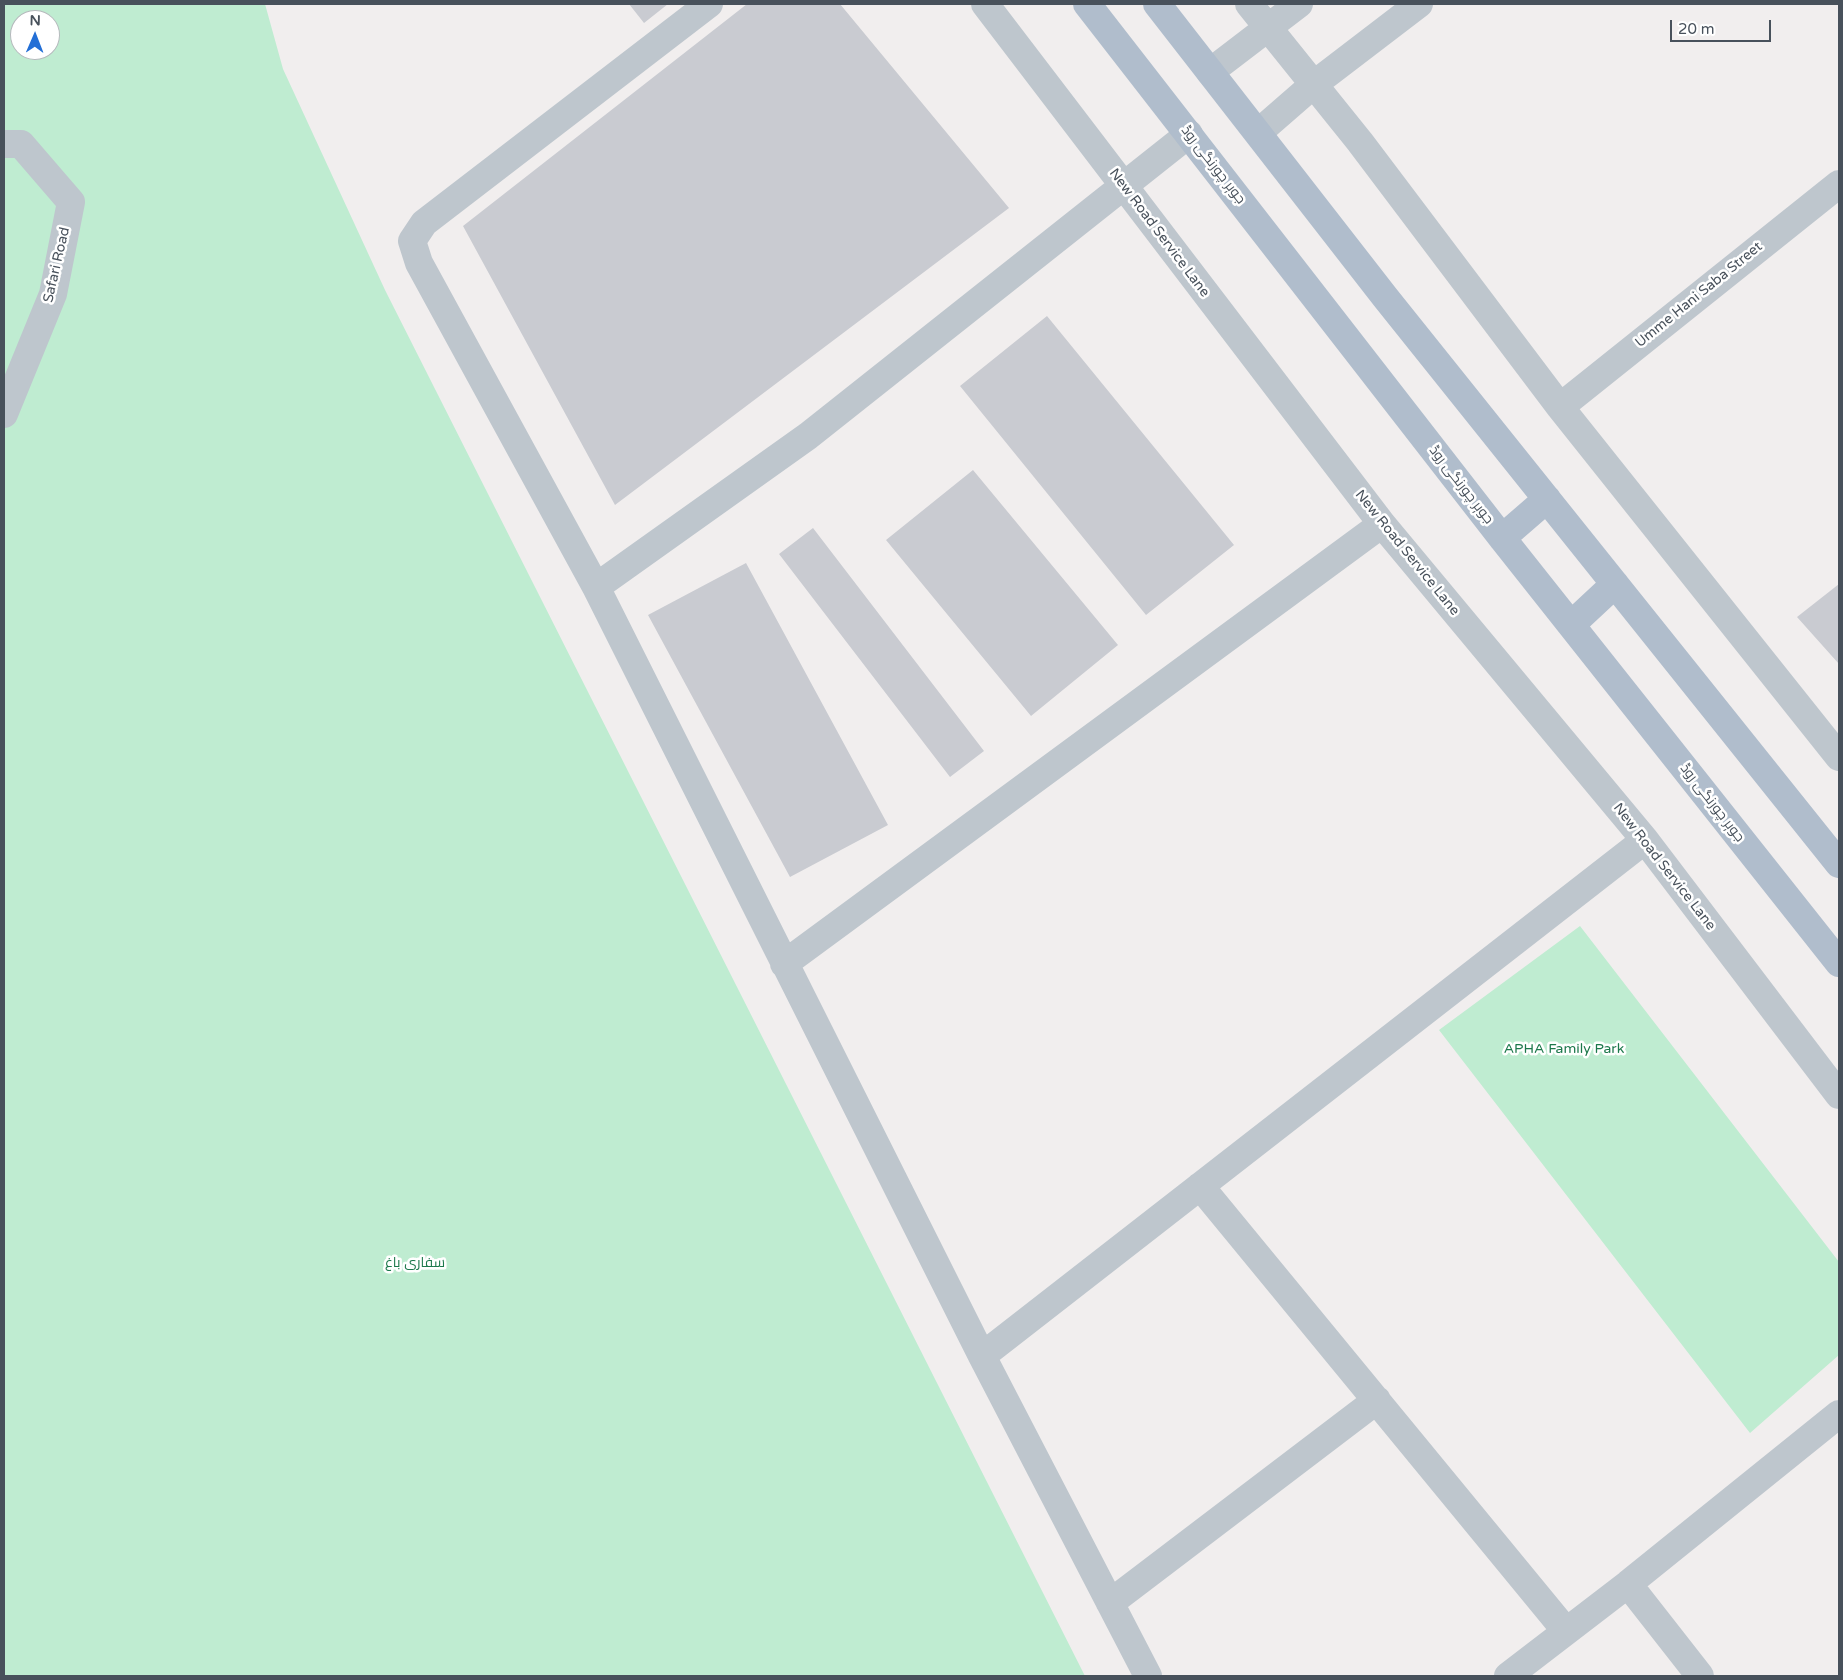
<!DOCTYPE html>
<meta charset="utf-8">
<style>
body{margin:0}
#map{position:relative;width:1843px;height:1680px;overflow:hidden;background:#f1eeee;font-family:"Varela Round",sans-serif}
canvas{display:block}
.frame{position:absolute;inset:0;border:5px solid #48515b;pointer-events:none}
.north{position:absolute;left:10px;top:10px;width:50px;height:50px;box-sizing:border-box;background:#fff;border:1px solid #b6b9bd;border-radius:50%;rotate:1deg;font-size:14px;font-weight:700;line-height:20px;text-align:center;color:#48515b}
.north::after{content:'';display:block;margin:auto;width:18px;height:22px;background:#236fd6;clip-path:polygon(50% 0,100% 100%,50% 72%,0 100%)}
.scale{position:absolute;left:1670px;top:20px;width:101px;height:22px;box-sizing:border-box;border:2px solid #48515b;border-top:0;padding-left:6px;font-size:15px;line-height:18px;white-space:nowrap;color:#48515b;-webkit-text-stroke:4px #fff;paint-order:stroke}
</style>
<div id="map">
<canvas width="1843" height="1680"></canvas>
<div class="frame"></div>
<div class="north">N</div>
<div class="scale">20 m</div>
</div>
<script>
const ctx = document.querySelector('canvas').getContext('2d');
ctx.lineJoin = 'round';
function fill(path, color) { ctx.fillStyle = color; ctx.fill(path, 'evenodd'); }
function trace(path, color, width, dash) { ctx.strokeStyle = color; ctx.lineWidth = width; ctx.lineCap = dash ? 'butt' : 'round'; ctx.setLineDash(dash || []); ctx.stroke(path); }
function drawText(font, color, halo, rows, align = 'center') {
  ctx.font = font + ' "Varela Round",Cairo,sans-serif'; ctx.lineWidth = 5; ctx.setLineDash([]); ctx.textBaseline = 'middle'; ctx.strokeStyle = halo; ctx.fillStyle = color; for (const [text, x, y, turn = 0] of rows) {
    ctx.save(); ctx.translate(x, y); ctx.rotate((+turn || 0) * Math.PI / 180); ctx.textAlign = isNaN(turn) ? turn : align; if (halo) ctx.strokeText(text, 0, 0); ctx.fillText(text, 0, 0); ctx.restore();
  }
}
const green = new Path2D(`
 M4 4H265L283 69 385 290 1085 1676H4ZM20 20H50V50H20Z
 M1580 926 1839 1262V1355L1750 1433 1439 1030Z`);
const building = new Path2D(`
 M629 4H668L644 23Z
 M747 4H840L1009 208 615 505 463 226Z
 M1047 316 1234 545 1146 615 960 386Z
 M973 470 1118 645 1031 716 886 540Z
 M813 528 984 751 950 777 779 554Z
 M746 563 888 825 790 877 648 615Z
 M1839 584V664L1797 617Z`);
const minor = new Path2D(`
 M709 4 424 223 412 241 419 263 596 587 982 1356 1148 1676
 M985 4 1382 524 1645 840 1839 1095
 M1249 4 1360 142 1560 407 1839 757
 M1210 72 1299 4
 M1259 132 1313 85 1419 4
 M4 144H21L71 202 53 294 4 414
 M1560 407 1839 184
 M596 587 808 436 1189 134
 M784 964 1382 524
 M1200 1186 1566 1631
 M982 1356 1645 840
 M1628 1584 1700 1676
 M1110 1603 1377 1400
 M1508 1676 1628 1584 1839 1414`);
const major = new Path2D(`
 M1087 4 1502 538 1839 963
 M1157 4 1385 297 1839 864
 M1502 538 1547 499
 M1571 625 1615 584`);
const streetNames = [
 ["جوہر چورنگی روڈ",1213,165,52],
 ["New Road Service Lane",1159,233,53],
 ["Safari Road",57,265,-77],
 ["Umme Hani Saba Street",1699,295,-39],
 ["جوہر چورنگی روڈ",1461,485,52],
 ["New Road Service Lane",1407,553,51],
 ["جوہر چورنگی روڈ",1712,803,52],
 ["New Road Service Lane",1664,867,52]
];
const parkNames = [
 ["APHA Family Park",1564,1049],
 ["سفاری باغ",415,1263]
];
fill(green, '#bfecd1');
fill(building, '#c9cbd1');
trace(minor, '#bec6cd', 28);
trace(major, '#b0bdcc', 28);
drawText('14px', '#48515b', '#fff', streetNames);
drawText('14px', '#1c784b', '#fff', parkNames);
</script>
